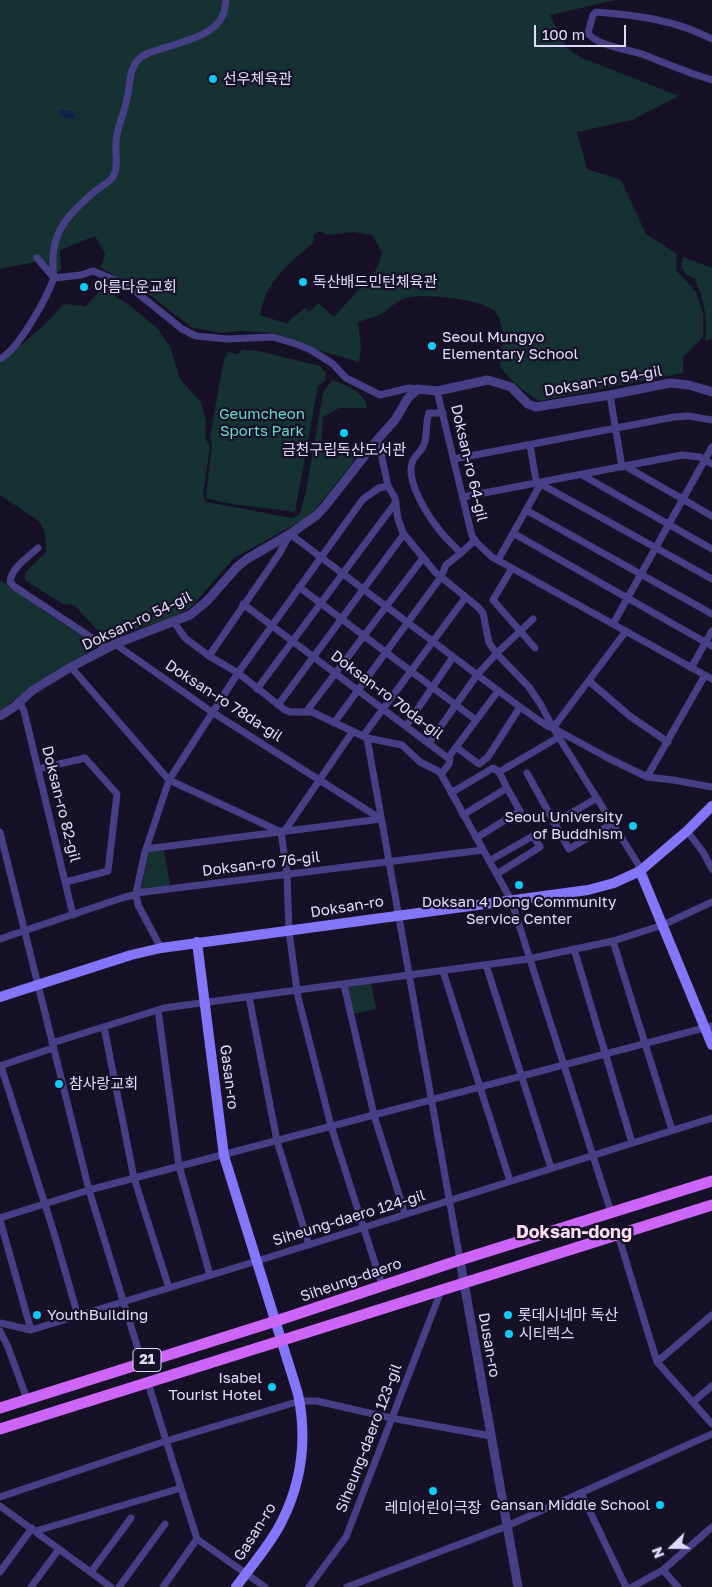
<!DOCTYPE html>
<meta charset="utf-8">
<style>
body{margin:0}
#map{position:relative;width:712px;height:1587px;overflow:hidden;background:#171128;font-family:"Golos Text",sans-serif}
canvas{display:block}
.north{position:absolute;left:647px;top:1522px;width:50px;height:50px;-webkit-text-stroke:4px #171128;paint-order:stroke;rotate:248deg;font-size:14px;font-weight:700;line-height:20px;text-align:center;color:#e1dafd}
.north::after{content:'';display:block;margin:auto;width:18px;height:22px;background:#e1dafd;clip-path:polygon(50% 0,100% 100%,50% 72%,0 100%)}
.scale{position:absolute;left:534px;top:25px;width:92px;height:22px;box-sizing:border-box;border:2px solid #e1dafd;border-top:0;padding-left:6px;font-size:15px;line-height:18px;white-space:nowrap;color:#e1dafd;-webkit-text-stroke:4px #171128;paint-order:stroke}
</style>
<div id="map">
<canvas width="712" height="1587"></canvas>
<div class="north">N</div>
<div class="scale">100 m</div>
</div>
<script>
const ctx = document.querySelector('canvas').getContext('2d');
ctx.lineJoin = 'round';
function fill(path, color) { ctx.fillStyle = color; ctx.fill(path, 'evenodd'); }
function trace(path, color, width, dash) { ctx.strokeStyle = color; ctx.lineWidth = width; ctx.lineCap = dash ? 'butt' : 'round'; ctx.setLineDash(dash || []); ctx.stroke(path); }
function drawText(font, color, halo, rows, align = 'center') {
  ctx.font = font + ' "Golos Text","Noto Sans KR",sans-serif'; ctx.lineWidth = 4.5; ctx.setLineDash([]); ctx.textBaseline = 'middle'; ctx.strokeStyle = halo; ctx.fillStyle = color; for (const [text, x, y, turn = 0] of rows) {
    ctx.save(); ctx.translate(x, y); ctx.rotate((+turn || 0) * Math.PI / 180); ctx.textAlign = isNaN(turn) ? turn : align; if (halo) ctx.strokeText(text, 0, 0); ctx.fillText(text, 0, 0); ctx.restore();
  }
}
const green = new Path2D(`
 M0 0H616L550 15 567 48 582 58 679 96 632 120 577 132 587 169 621 180 646 234 677 254 676 270 696 292 703 314V337L683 357V373L539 401C524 392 511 381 500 367 502 349 506 331 497 314 489 299 426 294 410 297 396 300 393 306 384 312 377 317 366 319 358 322L361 346 359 362 311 348 274 333 240 331 220 333 191 327 150 295 101 268 105 254 95 236 60 250 61 270 55 273 35 262 0 269ZM320 231 328 235 354 232 372 235 382 252C379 270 373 278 354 283L360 288 334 317 318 303 309 312 305 308 291 319 288 324 260 315C266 280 289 264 314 242L313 235Z
 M683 257 712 268V339L705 341C709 320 703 298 695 279L687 275 681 267Z
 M102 288 128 304 158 329 170 347 180 379 201 402 206 421 205 437 210 447 203 494 206 502 292 518 300 514 306 491 323 393 332 380C345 385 366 392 367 408H339L323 417 321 447 358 451 352 464 310 516 234 558 192 606 172 618 114 636H103L74 605 63 604 25 580V573L46 552 45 533 40 522 0 495V363L42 327 64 304 86 306Z
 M242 350 259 351 320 366 326 373 325 381 318 386 295 512 226 503 206 498 212 445 210 436 224 359 228 352 238 354Z
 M0 580 54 618 98 646 33 685 0 711Z
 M164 850 170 885 141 890 149 852Z
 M371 983 376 1009 353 1014 347 987Z`);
const water = new Path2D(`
 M59 110 72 111 75 118C69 120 63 118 59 112Z`);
const minor = new Path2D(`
 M712 39C675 20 637 15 596 12L593 15 588 33C595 45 629 50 642 54 665 63 688 73 712 80
 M37 258 54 278C48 234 64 219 95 191 100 187 110 182 113 177 119 167 115 154 116 143 116 129 124 114 127 99 130 87 129 69 138 60 143 54 151 52 158 50 177 43 215 36 223 15 225 11 225 5 226 0
 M0 359C19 349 46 299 54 278L81 275 93 271 120 282 135 291 182 329 196 336 228 339 273 337 299 345 311 350 333 364 346 378 380 395 409 388 418 389
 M437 391 472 536 476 542 492 557 712 679
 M610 395 622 467
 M378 439 388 486 395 498 398 519 403 533 435 572 478 607 483 613 489 643 498 655 529 687 541 705 553 728 608 758 647 777 673 780 712 787
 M530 445 536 480 539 483
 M454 459 674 417 689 416 712 420
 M625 466 712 516
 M582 475 712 549
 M539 483 712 579
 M463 497 682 455 700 457 712 464
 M526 510 712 614
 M513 533 712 646
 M38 548C28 557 11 568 10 582L15 587 107 648
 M461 553 475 540
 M498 560 539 487V483
 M512 568 493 600 535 648
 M299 587 476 720
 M243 604 448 758
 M174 622 185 638 209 656 238 673 285 710 290 712H312L367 738 402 745 420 762 438 771 441 774 511 900 611 1212
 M613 624 712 447
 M115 644 212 712 381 819
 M209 656 279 554 290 534 520 707 547 726 553 728 638 864 640 871
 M71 667 169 780 281 832
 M691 668 712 631
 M589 681 631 717 668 742
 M257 689 396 502
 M19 701 24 711 73 915
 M278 705 404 534
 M306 712 423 558
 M334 723 441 577 446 565 461 553C453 545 444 537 437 527 427 514 406 481 412 463 414 455 422 452 424 444 428 434 425 423 429 413H443
 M406 726 453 657
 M553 728 626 631
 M353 731 286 829 281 832 287 874 289 932 298 997 331 1126 382 1285
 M363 736 465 598
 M367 738 460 1260
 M429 743 477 675 497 653 533 619
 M456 747 479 764 488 757 520 707
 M448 758 498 691
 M38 769 85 758 117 794 108 871 66 882
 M527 773 569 849 613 823
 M441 774 449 764 450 759 448 758
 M647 777 705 675
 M451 793 493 768 499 772 559 737
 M463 815 507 788 499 772
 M554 823 597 798
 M687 831 703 852 712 869
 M0 832 89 1190 142 1362
 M476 838 520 811 507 788
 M146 849 381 819
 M489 861 533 836 540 847 497 874
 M0 939 125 897 134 895 136 893 483 850
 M613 941 672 1130
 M161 948 138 905 136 893 145 852 169 780 238 673 363 499 379 488 388 486
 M574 949 632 1143
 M486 965 551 1168
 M443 971 510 1181
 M344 985 374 1115 405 1214
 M249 997 277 1141 309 1245
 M158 1010 179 1166 210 1275
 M104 1027 134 1178 169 1288
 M52 1043 164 1008 528 959 613 941 663 925 712 902
 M0 1066 53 1048
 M1 1066 54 1233 78 1316
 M0 1218 89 1190 712 1026
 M0 1220 31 1330
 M618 1235 657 1362 712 1424
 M0 1323 31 1330 257 1261 712 1118
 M0 1331 8 1347 27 1399
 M657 1362 712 1315
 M148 1383 197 1539 265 1587
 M693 1402 712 1386
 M581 1493 626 1587
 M0 1497 166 1441 300 1401H317L391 1418 491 1436
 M0 1506 111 1587
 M36 1531 181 1488
 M663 1570 678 1587
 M0 1572 32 1528
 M91 1572 131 1518
 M31 1587 59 1549
 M119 1587 165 1524
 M163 1587 197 1539
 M309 1587 346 1537 441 1291
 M347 1587 507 1526 712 1434
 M632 1587 663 1570 712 1527`);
const tertiary = new Path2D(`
 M0 716 14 707 33 690 71 667 115 644 190 615 207 601 237 567 247 559 290 534 317 515 326 505 378 439 395 420 408 398 418 389 437 391 488 380 511 387 528 404 536 407 610 395 670 383 689 385 712 392
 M460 1260 518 1587`);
const secondary = new Path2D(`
 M640 871 712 1045
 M197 942 224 1156 298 1394C307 1437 302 1481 282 1521 271 1544 251 1566 236 1587
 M0 997 131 955 161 948 588 890 614 883 640 871 687 831 712 806`);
const primary = new Path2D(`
 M0 1408 276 1321 460 1260 712 1181
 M0 1429 712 1205`);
const markers = [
 [213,79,5,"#0fcbf5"],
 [303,282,5,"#0fcbf5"],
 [84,287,5,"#0fcbf5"],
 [432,346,5,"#0fcbf5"],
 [344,433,5,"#0fcbf5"],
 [633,826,5,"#0fcbf5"],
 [519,885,5,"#0fcbf5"],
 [59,1084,5,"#0fcbf5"],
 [37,1315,5,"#0fcbf5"],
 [508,1315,5,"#0fcbf5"],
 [509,1334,5,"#0fcbf5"],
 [272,1387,5,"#0fcbf5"],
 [433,1491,5,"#0fcbf5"],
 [660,1505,5,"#0fcbf5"]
];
const shields = [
 [147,1360,28]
];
const shieldNames = [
 ["21",147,1360]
];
const poiNames = [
 ["선우체육관",223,79],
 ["독산배드민턴체육관",313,282],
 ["아름다운교회",94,287],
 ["Seoul Mungyo",442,337],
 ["Elementary School",442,354],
 ["금천구립독산도서관",344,450,"center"],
 ["Seoul University",623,817,"right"],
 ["of Buddhism",623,834,"right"],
 ["Doksan 4 Dong Community",519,902,"center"],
 ["Service Center",519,919,"center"],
 ["참사랑교회",69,1084],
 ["YouthBuilding",47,1315],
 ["롯데시네마 독산",518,1315],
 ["시티렉스",519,1334],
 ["Isabel",262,1378,"right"],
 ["Tourist Hotel",262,1395,"right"],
 ["Gansan Middle School",650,1505,"right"],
 ["레미어린이극장",433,1508,"center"]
];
const streetNames = [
 ["Doksan-ro 54-gil",603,381,-10],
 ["Doksan-ro 64-gil",469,463,77],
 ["Doksan-ro 54-gil",137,621,-25],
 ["Doksan-ro 70da-gil",387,695,37],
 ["Doksan-ro 78da-gil",224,701,33],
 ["Doksan-ro 82-gil",61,804,76],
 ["Doksan-ro 76-gil",261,864,-7],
 ["Doksan-ro",347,907,-9],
 ["Gasan-ro",229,1077,83],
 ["Siheung-daero 124-gil",349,1218,-17],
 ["Siheung-daero",351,1280,-19],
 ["Dusan-ro",489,1345,80],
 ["Siheung-daero 123-gil",369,1438,-69],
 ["Gasan-ro",255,1532,-58]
];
const parkNames = [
 ["Geumcheon",262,414],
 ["Sports Park",262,431]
];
const quarterNames = [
 ["Doksan-dong",574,1232]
];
fill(green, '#153132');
fill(water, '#0f2049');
trace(minor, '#473f85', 7);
trace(tertiary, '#473f85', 9);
trace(secondary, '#8376f9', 10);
trace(primary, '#cd66f8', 11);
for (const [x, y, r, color] of markers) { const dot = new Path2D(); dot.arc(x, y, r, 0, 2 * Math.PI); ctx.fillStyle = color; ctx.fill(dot); trace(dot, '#171128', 2); }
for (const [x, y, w] of shields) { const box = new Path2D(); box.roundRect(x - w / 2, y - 11.5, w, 23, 4); ctx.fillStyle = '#171128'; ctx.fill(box); trace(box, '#e1dafd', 1); }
drawText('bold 14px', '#e1dafd', null, shieldNames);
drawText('15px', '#e1dafd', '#171128', poiNames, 'left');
drawText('15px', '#e1dafd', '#171128', streetNames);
drawText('15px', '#68dbc8', '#171128', parkNames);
drawText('bold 18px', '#fddcef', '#171128', quarterNames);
</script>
